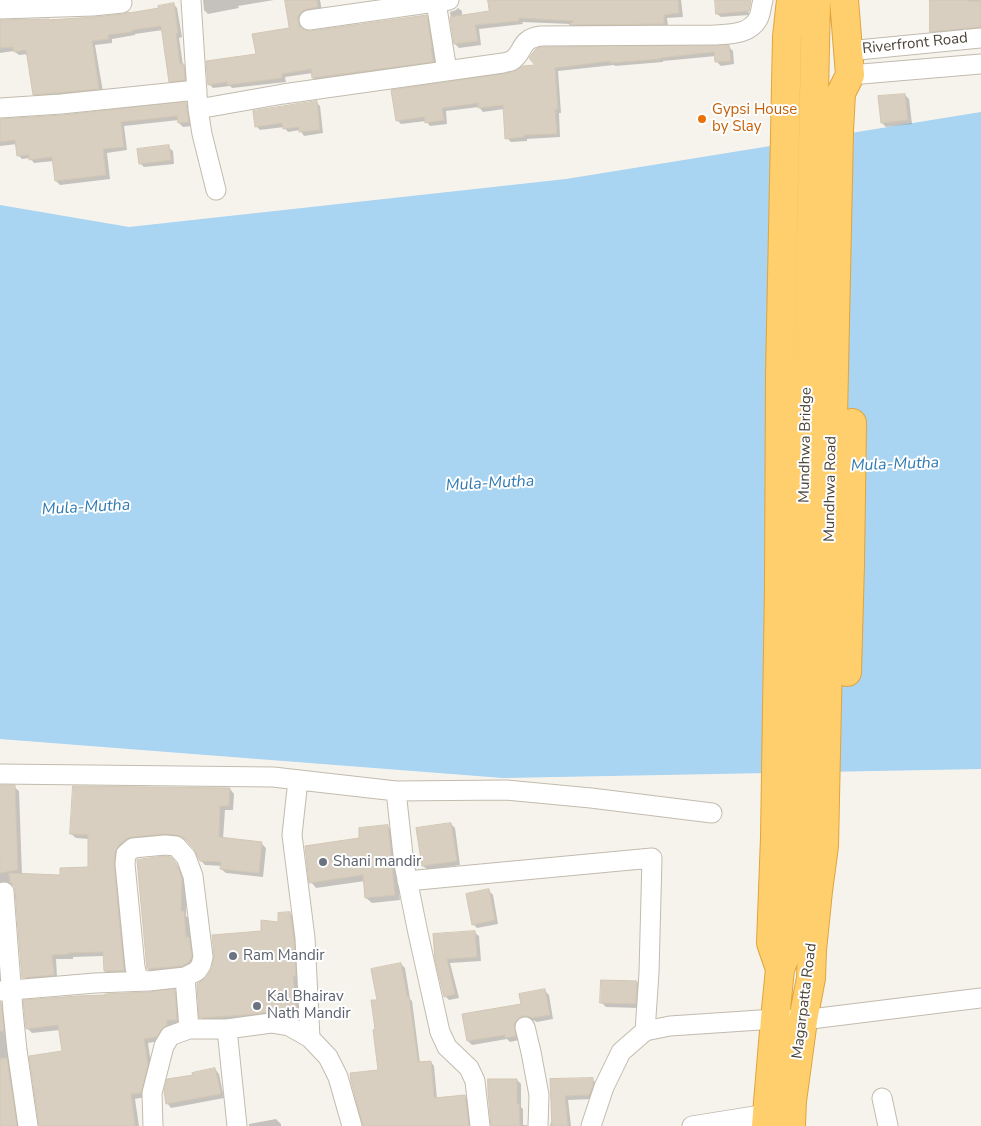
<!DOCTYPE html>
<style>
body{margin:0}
canvas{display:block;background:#f6f3ec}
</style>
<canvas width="981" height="1126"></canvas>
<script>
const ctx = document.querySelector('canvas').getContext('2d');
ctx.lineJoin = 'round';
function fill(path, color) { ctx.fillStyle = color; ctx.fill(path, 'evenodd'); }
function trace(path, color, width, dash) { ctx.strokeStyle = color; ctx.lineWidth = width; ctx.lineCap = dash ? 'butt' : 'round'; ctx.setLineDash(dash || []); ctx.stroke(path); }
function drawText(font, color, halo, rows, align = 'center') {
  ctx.font = font + ' "Nunito Sans",sans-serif'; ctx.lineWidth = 4; ctx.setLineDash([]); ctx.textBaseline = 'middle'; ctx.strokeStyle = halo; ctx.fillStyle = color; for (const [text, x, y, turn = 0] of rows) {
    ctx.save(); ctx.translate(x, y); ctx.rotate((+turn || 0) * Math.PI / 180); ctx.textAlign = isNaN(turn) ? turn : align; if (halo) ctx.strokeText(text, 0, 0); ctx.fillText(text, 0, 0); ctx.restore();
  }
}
const water = new Path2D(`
 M981 112V769L503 778 0 739V205L129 227 566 179Z`);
const shadow = new Path2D(`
 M203 0H274L238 6 239 8 208 14 204 10Z
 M286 0H320L322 11 302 21 301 27 305 32 426 16 430 20 435 51 434 52 436 65 317 82 313 78V73L285 77 286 82 232 88 230 86 213 88 209 84 257 55 290 29Z
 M498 0H681L683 17 667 18 668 27 574 28 570 24 522 22 523 24 479 29 481 45 459 48 455 44 450 12 456 10 458 8 462 11V16L490 12Z
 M716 0H747L749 15 721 17 717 14Z
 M931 0H981V32L937 36 932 31Z
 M173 4 177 8 182 37 179 38 183 65 187 69 188 84 175 85 170 81 163 30 135 34V35L112 39V43L95 45 103 92 38 98 34 94 28 54 19 55 14 51 0 53V21L94 18 160 9Z
 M729 47 733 51 734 64 721 66 717 62 716 56 663 61V62L615 66 614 65 558 71 561 113H559L560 137 527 139V141L511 142 507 138 504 109 483 112 479 107 446 111 447 124 430 126 426 121 401 124 397 120 514 73 523 68Z
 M905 95 909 99 912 124 886 127 882 123Z
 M316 102 320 106 323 133 304 136 300 130 288 132 284 127 260 130 256 126Z
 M186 104 190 108 192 126 183 127 179 123V120L124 126 127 150 107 153 110 179 60 185 56 181 54 161 34 163 30 158 22 159 18 155 17 144 0 146V120L62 116Z
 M168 147 173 151 174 164 144 167 140 163Z
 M0 786 14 787 19 791 22 875 62 877 90 868 89 839 76 838 71 834 230 789 234 794 233 810H225L223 839 261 843 266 848 263 877 226 873 221 869 222 866 205 865 201 861 195 849 190 842 183 839 169 838 130 844 128 975H110L105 971 104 956 73 957V959H56L57 976 27 980 23 975 15 886 9 885 0 890Z
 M451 824 455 828 460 865 428 870 423 866Z
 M388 827 394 832 400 900 372 903 366 898 365 881 316 888 311 882 361 839Z
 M170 858 181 870 187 885 186 916 189 918 191 940 194 944 195 968 154 974 148 969Z
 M489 891 493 895 498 924 477 928 473 924Z
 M290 914 296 919 303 1019 206 1023 201 1017 207 978 262 933 279 923Z
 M474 932 479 936 481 961 450 963 459 998 449 1000 445 996 437 959Z
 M401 964 405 968 410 999 412 1001 420 1063 431 1062 434 1066 437 1099 465 1096 469 1100 472 1126H364L380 1071 376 1030 378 1001Z
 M637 982 641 986 639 1008 606 1007 602 1003Z
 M174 991 179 995 181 1024 171 1025V1030L161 1041 148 1043 152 1070 145 1097 135 1099 139 1126H40L63 1053 60 1030 32 1033 27 1028Z
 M545 991 549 995 553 1019 537 1022 533 1020H528L519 1040 510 1042 507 1039 472 1045 468 1041Z
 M0 1006 5 1011 20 1126H0Z
 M215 1069 219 1074 224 1098 171 1108 167 1103 194 1076Z
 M592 1079 596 1083 594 1099 568 1100 571 1126H550L551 1122H553L551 1080Z
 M517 1080 521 1084V1107L523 1109V1125H526L528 1126H492Z
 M276 1119 281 1124V1126H249V1124Z`);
const building = new Path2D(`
 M285 0H317L318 7 307 9 302 11 298 16V21L300 27 304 30 310 31 427 15 432 48H431L433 62 312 78 311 69 282 74V78L227 85V82L208 85 206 61 256 54 252 34 289 28Z
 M488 0H678L679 13 664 15V24L569 25 574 21 519 18V21L475 25 478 41 454 44 450 17 489 11Z
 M715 0H751L749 11 716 14Z
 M930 0H968V1H981V27L930 32Z
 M174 3 178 33 176 34 180 64H184L185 80 169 82 161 26 132 30V32L108 35 109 39 92 41 99 89 33 95 26 50 14 52 13 47 0 48V20L49 19V20L94 17 123 14 129 12V13L159 8 158 6Z
 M729 45 731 61 715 62 714 52 660 58V59L610 63V61L555 68 558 109H555L557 134 524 135V137L505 139 503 105 478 108V103L442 108 444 120 425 123 424 117 396 121 391 90 513 72 523 66 535 65 529 58 534 51 537 48 542 47Z
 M905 94 908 120 881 123 878 96Z
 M317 101 320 130 299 132V127L283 129 282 123 255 127 253 111Z
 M186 102 189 122 178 123 177 116 121 122 124 147 103 149 106 175 55 181 52 157 29 160V155L17 156 15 140 0 142V119L62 115Z
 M169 145 171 160 139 164 137 149Z
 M0 785H15L18 870 0 873Z
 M73 786 230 788 229 806H220L219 837 262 842 259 873 220 869 221 862 200 861 194 849 184 838 177 835 164 834 132 837 126 839 119 845 115 852 114 863 124 971H104L103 952 68 953 69 954 52 955 54 975 22 978 15 891 14 886 10 882 9 873 60 875V868L88 867V835L70 834Z
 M451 823 457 861 422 866 416 828Z
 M388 825 395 895 365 898 363 875 309 883 305 846 359 838V828Z
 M165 856 171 857 176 863 182 878 181 911H184L186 937H189L192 956 189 962 182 966 147 969 137 860Z
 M489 889 495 920 472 925 466 894Z
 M290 912 294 939 296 976H293L297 1014H285L270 1012 245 1015 199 1018 197 984 206 978 212 968 214 956 212 935 261 931V920L278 922V913Z
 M475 931 477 957 447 959 455 994 444 997 435 959 433 934Z
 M401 963 407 996H409L418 1062 431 1061 434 1098 465 1095 469 1126H363L351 1081 350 1073 378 1070 373 1030 375 1029 371 1000H377L371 969Z
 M601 980 637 981 636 1004 600 1003Z
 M175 989 177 1020H167V1025L161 1030 157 1037 144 1039 148 1065 141 1093 131 1094 135 1126H39L29 1056 62 1051 58 1025 26 1029 23 1000 78 996 105 995V994L149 992Z
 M545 989 550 1015 532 1018 528 1016H523L518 1019 514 1024 516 1036 505 1038V1035L467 1041 462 1014 521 1004 519 994Z
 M0 1002H1L4 1031H0Z
 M7 1058 17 1126H0V1059Z
 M215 1068 221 1094 166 1104 164 1091 167 1079 193 1075 192 1073Z
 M593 1078V1085L589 1095 565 1096 568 1126H552L550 1079Z
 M488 1079H517V1104H519L520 1126H491L488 1092Z`);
const minor = new Path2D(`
 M191 0 198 109 202 134 216 190
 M436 2 447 71
 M0 9 93 6 122 3 121 0
 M309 20 449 0
 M848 51 981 38
 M850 75 981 64
 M0 108 61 104 197 90
 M198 109 283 94 503 63C506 62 508 62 511 61 525 53 518 39 541 36L714 35C729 34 749 35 758 19 761 14 761 6 763 0
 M0 774 273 777 396 791 506 790 591 798 712 813
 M298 780 292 835 305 938 310 1038
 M396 791 404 864 418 933 440 1032 447 1047 469 1068 475 1081 480 1126
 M165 845 176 846 186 857 193 876 203 957 201 965 197 971 185 977 149 981 141 980 137 975 135 967 125 864 126 854 133 848Z
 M407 881 652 858 649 973 645 1031
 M4 892 13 1011 17 1050 28 1126
 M185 977 189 1029
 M0 991 95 983 149 981
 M525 1027 531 1052 539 1095 538 1126
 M227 1029 237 1126
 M882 1098 888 1126
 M153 1126 152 1093 164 1046 170 1036 189 1029H227L271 1023 289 1026 310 1038 328 1057 338 1077 352 1126
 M591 1126 604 1087 621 1052 645 1031 670 1026 775 1019 803 1020 981 998
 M692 1126 767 1114`);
const highway = new Path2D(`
 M847 672 850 564 852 423
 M780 969 771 943 775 837 779 588 780 375 787 37 791 0
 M766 1126 775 1019 780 969 790 945 798 846 816 0
 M791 1126 792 1101 803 1020 811 978 812 950 818 891 824 846 839 131 841 93 850 75 844 0`);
const markers = [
 [702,119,5,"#e8710a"],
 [323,862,5,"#6b7280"],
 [233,956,5,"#6b7280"],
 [257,1006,5,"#6b7280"]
];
const streetNames = [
 ["Riverfront Road",915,44,-6],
 ["Mundhwa Bridge",806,445,-89],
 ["Mundhwa Road",831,489,-89],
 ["Magarpatta Road",805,1001,-83]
];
const foodNames = [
 ["Gypsi House",712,110],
 ["by Slay",712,127]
];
const worshipNames = [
 ["Shani mandir",333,862],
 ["Ram Mandir",243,956],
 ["Kal Bhairav",267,997],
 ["Nath Mandir",267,1014]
];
const waterNames = [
 ["Mula-Mutha",895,465,-2],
 ["Mula-Mutha",490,484,-3],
 ["Mula-Mutha",86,508,-3]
];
fill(water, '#a9d4f2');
fill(shadow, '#0003');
fill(building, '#d8cfc1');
trace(building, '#d3c7b4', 1);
trace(minor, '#c2bbae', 21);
trace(highway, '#e0a43c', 30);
trace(minor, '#fff', 19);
trace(highway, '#ffcf6e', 28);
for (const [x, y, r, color] of markers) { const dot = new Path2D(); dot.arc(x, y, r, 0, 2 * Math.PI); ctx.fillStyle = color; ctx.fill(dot); trace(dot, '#fff', 2); }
drawText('15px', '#4b4439', '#fff', streetNames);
drawText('15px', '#c56008', '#fff', foodNames, 'left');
drawText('15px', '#5b616d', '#fff', worshipNames, 'left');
drawText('italic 16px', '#2e7ab2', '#fff', waterNames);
</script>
